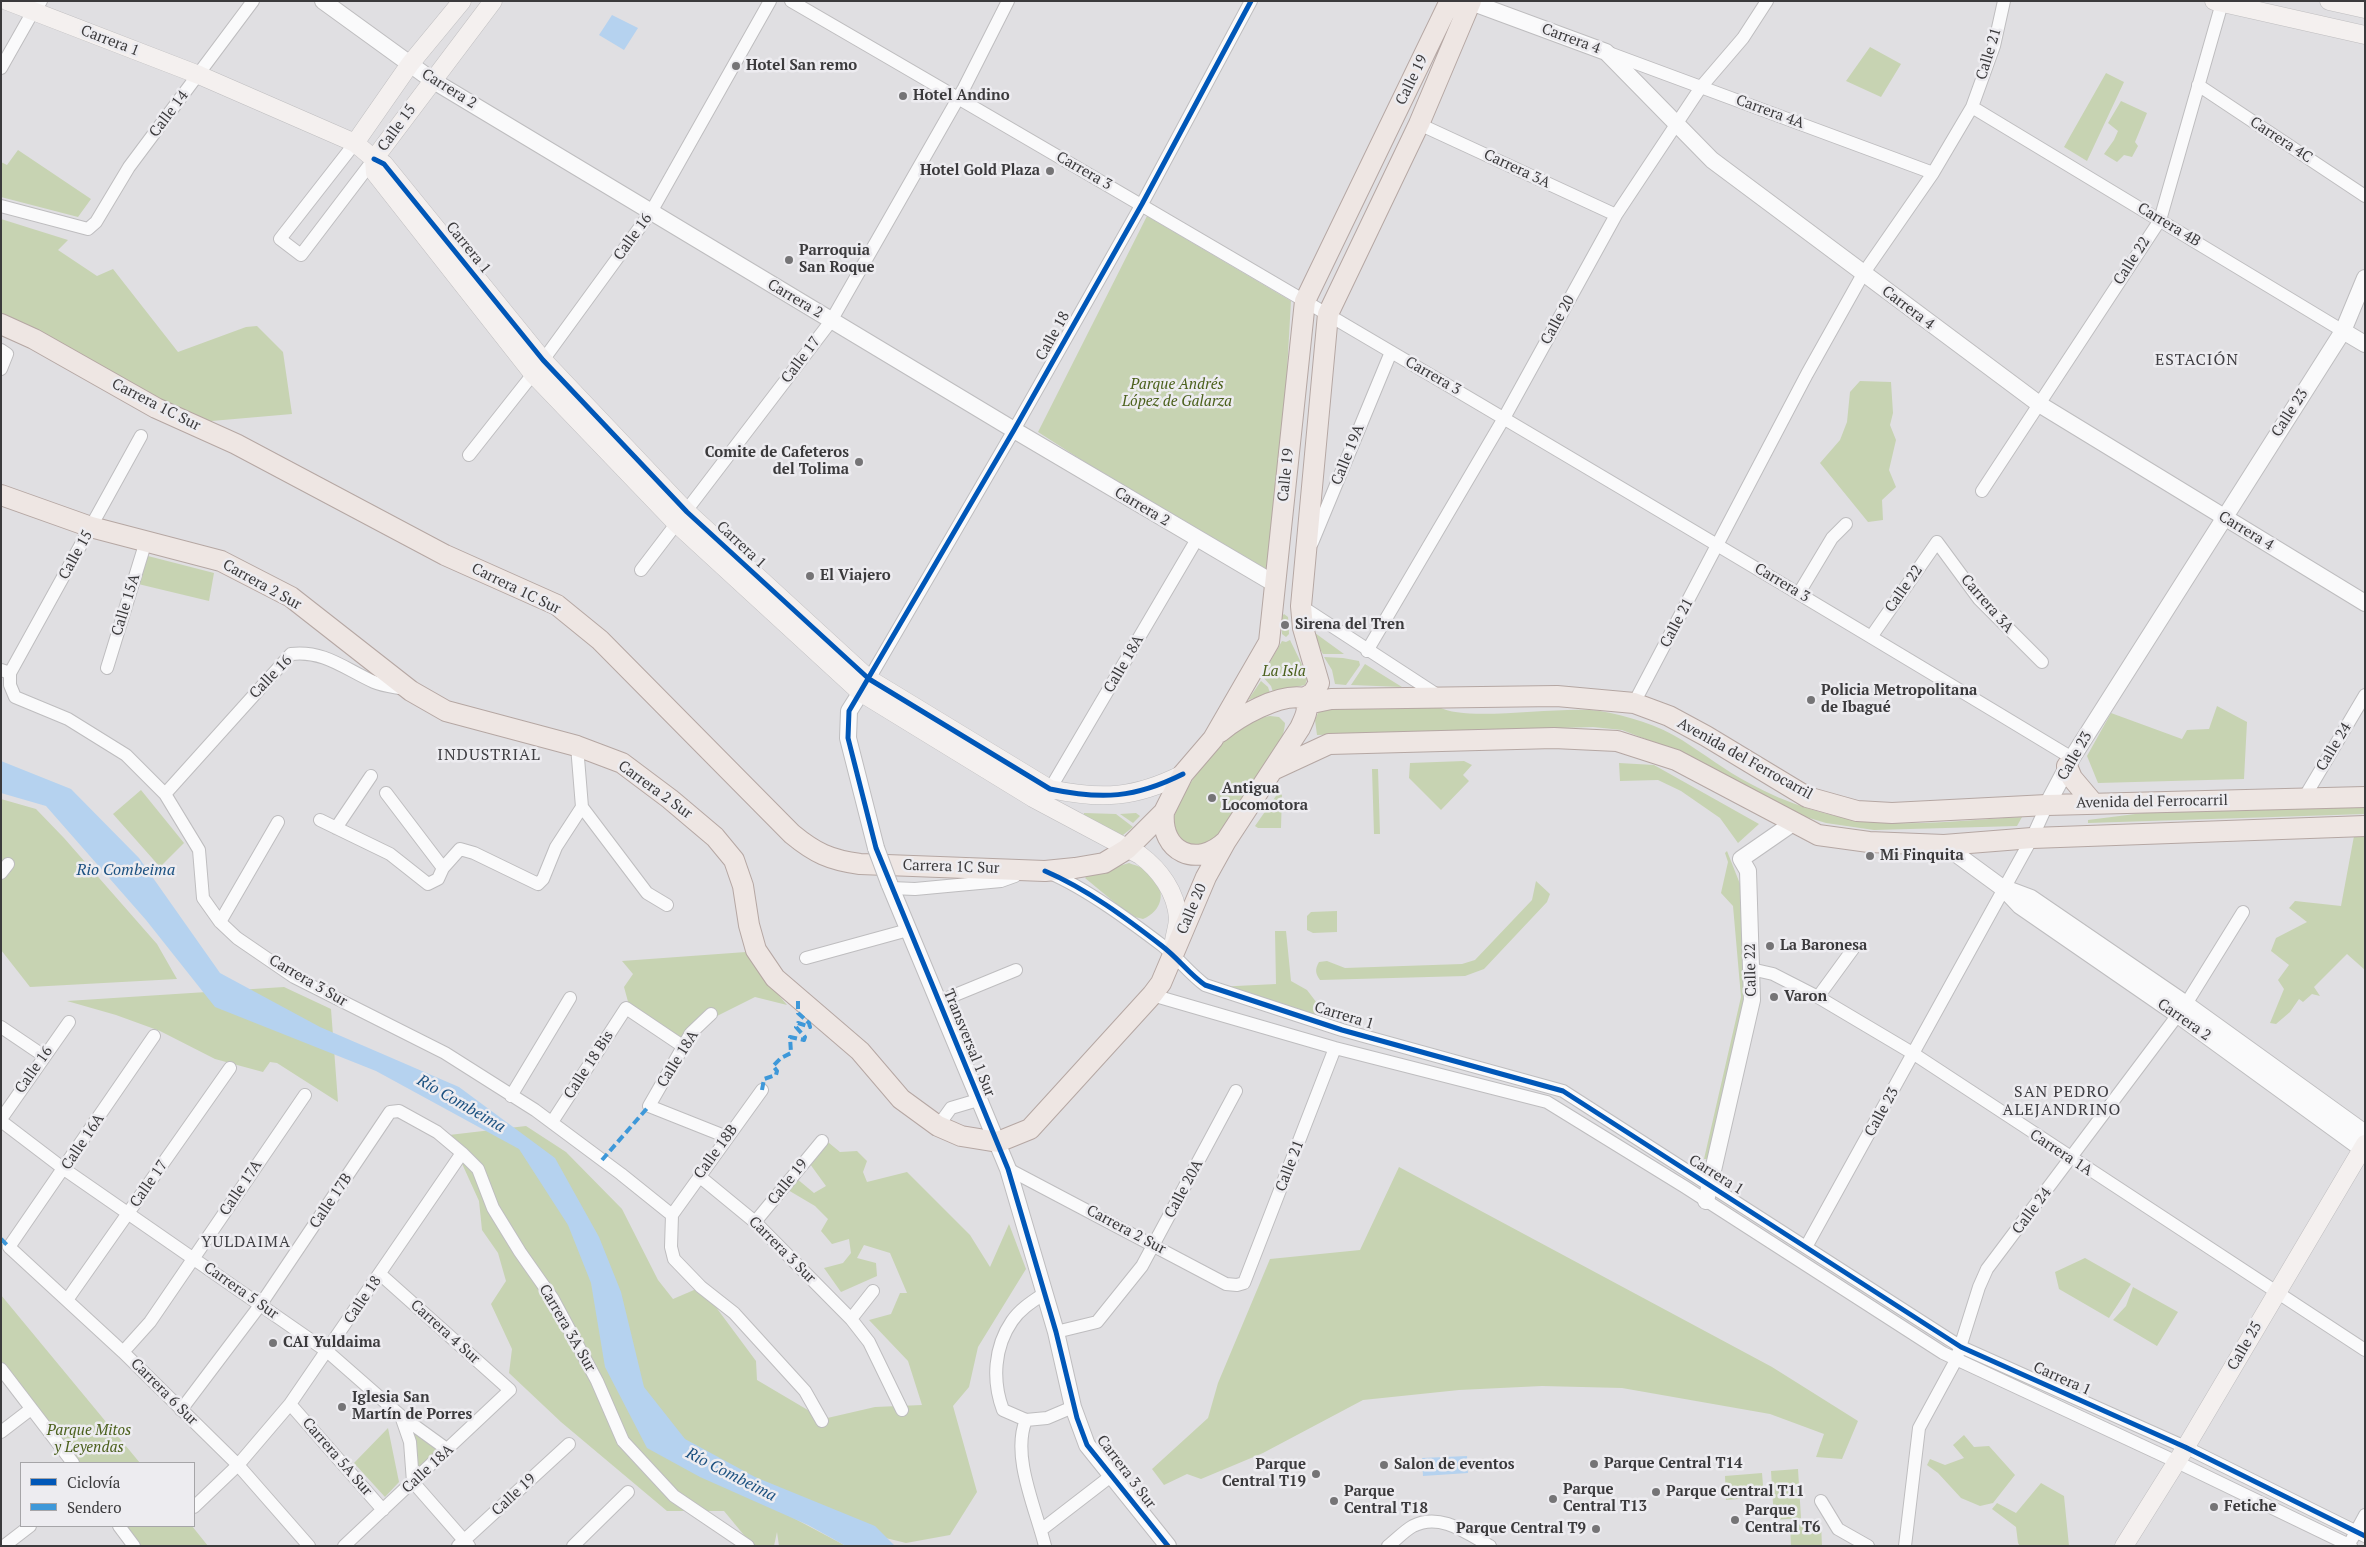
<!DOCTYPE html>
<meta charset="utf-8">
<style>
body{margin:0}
#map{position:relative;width:2366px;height:1547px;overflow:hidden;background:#e0dfe2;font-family:"PT Serif",serif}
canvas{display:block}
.frame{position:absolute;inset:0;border:2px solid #3b3a3c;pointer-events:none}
.legend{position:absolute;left:20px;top:1462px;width:175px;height:65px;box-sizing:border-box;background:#edecf0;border:1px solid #a6a5a8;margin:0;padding:6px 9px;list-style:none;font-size:15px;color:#3b3a3c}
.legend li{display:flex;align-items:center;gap:10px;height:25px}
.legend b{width:25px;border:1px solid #a6a5a8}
</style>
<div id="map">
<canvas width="2366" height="1547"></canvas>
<div class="frame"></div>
<ul class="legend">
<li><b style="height:6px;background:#0057b8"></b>Ciclovía</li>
<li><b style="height:6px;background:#3e98d9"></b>Sendero</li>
</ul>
</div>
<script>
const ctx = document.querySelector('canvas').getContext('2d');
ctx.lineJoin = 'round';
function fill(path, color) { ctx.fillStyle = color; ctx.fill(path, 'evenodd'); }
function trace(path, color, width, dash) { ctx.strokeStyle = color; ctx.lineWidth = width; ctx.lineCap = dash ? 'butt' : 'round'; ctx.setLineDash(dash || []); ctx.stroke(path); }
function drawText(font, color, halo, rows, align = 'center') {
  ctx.font = font + ' "PT Serif",serif'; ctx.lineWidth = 5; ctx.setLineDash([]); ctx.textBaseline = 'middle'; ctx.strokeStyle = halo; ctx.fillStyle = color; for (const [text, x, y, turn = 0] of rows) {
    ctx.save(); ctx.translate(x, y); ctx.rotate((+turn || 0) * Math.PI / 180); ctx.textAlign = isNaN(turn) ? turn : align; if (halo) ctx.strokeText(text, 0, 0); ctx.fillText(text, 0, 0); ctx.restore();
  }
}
const green = new Path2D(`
 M1870 47 1901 64 1881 97 1846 81Z
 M2106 73 2124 82 2087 161 2064 147Z
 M2121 101 2147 113 2135 142 2138 146 2132 157 2124 155 2117 162 2104 154 2114 140 2118 131 2108 123Z
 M18 150 91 199 78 217 1 197V162L7 165Z
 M1147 216 1291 301 1283 441 1266 570 1203 538 1038 432Z
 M1 219 68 240 58 250 97 276 113 269 178 352 246 327 257 326 283 352 292 414 200 422 1 315Z
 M1860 381 1891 382 1893 413 1890 425 1896 440 1889 470 1896 487 1882 500 1883 520 1868 522 1820 463 1840 440 1847 422 1850 392Z
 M144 555 214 573 209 601 134 583Z
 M1284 614 1288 617 1289 634 1286 637 1282 634 1281 617Z
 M1315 633 1344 654H1323L1318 646Z
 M1290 640 1308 677 1305 685 1273 692 1271 686 1262 676 1282 641 1286 642Z
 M1324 657 1343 658 1359 661 1360 665 1346 685 1335 684 1332 670Z
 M1365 664 1402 687 1351 685Z
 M1261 681 1268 687 1270 693 1248 700Z
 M2217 706 2247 722 2244 779 2098 783 2087 756 2111 713 2182 739 2187 730 2209 729Z
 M1439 707C1467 723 1560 705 1600 711 1628 716 1658 725 1682 740 1704 754 1726 771 1749 783 1787 804 1831 818 1875 822 1923 826 1974 819 2022 817L2017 826 1874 830 1826 823 1786 811 1679 752 1622 730 1593 727 1317 735 1315 720 1320 708Z
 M1270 716 1279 717 1285 723C1283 758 1233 815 1212 844 1146 850 1180 799 1199 770 1205 761 1211 749 1219 742 1229 732 1256 718 1270 716Z
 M1464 761 1472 765 1463 775 1469 781 1441 810 1409 778 1410 763Z
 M1619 763 1654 765 1759 824 1738 843 1720 818 1681 791 1658 780 1620 781Z
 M1372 769H1378L1380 834H1374Z
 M141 790 184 843 160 867 113 814Z
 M1278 793 1282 795 1281 828H1258L1255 826Z
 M1 799 36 809 64 838 157 944 177 979 30 987 1 950Z
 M2365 805V814L2088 823V820L2143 813Z
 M1084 813 1116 814 1133 827 1123 835H1118L1083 817Z
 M1136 813 1140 816 1133 823 1120 814Z
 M2365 834V970L2347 954 2314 987 2320 996 2312 994 2303 1002 2299 999 2290 1012 2276 1024 2270 1023 2284 989 2278 980 2289 965 2271 951 2276 938 2307 922 2289 908 2295 901 2341 906 2354 836Z
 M1727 851 1740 884 1743 902 1745 998 1710 1159H1704L1741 997 1733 906 1721 893 1728 862 1725 853Z
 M1129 863C1137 866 1148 869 1154 876 1166 893 1162 911 1143 919L1131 916 1085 878 1088 875Z
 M1536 881 1550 894 1547 902 1484 969 1465 976 1320 980C1315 973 1315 969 1319 962L1327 961 1345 968 1462 964 1475 960 1532 900Z
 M1337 911V932L1313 933 1307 930V916L1311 912Z
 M1275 931H1286L1291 981 1307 990 1320 1007 1317 1019 1216 987 1276 984Z
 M746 952 762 975 787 1005 755 997 715 1017 682 1041 630 1009 624 987 633 974 622 961Z
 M284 987 331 1009 338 1102 277 1063 270 1062 263 1072 215 1059 160 1031 116 1015 67 1001Z
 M526 1126 566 1152 622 1209 658 1280 673 1299 701 1287 756 1361 757 1380 823 1419 875 1407 922 1405 908 1361 869 1320 891 1314 900 1293H907L890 1253 864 1245 857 1258 876 1263 877 1276 841 1292 824 1268 843 1263 851 1253 849 1239 832 1244 821 1231 828 1219 815 1206 788 1190 796 1178 814 1193 826 1186 810 1164 823 1138 840 1152 857 1151 867 1161 863 1172 867 1182 907 1172 970 1235 990 1267 1009 1224 1026 1269 978 1347 969 1387 953 1406 977 1492 950 1535 906 1543 784 1513 846 1546H779L777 1532 774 1546H753L724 1511H667L561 1422 509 1373 512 1349 491 1304 506 1281 498 1253 482 1230 479 1201 449 1135Z
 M1399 1167 1772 1367 1858 1421 1842 1459 1816 1457 1824 1434 1770 1414 1622 1388 1542 1386 1459 1390 1363 1400 1263 1453 1201 1479 1187 1474 1164 1485 1152 1469 1208 1418 1218 1383 1270 1259 1360 1250Z
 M2085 1258 2131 1284 2109 1318 2059 1289 2055 1272Z
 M2133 1287 2178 1312 2157 1346 2113 1320 2126 1306Z
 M1 1295 140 1463H77L1 1361Z
 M406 1423 439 1447 418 1471Z
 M388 1428 399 1482 385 1497 354 1463Z
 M1964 1435 1974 1447 1989 1446 2015 1475 1993 1503 1980 1506 1961 1498 1938 1473 1927 1465 1930 1459 1945 1465 1964 1458 1953 1445Z
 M1798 1469 1801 1518 1774 1520 1771 1471Z
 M1762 1473 1764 1497 1726 1500 1725 1476Z
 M2041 1483 2064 1496 2069 1546H2020L2018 1543 2016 1527 1992 1509 1997 1503 2016 1513Z
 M1821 1524 1822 1546H1791L1790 1525Z
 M125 1526H192L208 1546H141Z`);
const water = new Path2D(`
 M612 15 638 28 624 50 599 35Z
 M1 761 71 789 139 858 220 973 320 1027 459 1087 555 1158 599 1237 621 1292 644 1387 685 1439 755 1477 875 1526 895 1546H846L808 1525 700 1477 647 1448 605 1367 591 1283 568 1225 519 1149 376 1071 215 1007 146 920 46 806 1 793Z
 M1467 1456 1468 1473 1423 1476 1422 1458Z`);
const minor = new Path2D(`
 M791 1C1220 250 1647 501 2072 758
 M1609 53 1933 173
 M1 68 31 15 41 1
 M2198 85 2365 196
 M1972 107 2343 331
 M1419 124 1616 215
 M355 143 280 239 301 255 374 159
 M1 206 88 229 96 222 129 167 253 1
 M1 350 7 354 1 369
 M469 455 533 374 651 212 770 1
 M1982 491 2160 220 2222 3
 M1312 543 1391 352
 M641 570 831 321 964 88 1008 1
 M1799 593 1832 538 1846 524
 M1301 606 1439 696
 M1871 637 1937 542 1979 599 2042 662
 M1367 651 1504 418 1616 215 1701 87 1743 38 1767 1
 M107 668 146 541
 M1 670 10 673V685L15 697 68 719 126 755 165 794 199 850 203 898 220 922 237 938 294 977 445 1053 535 1110 621 1174 672 1215
 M10 673 141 436
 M869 679 1014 430 1142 204 1251 1
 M1634 703 1807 374 1863 274 1933 173 1972 107 1994 46 2004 1
 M1050 789 1197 539
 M386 793 443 868
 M165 794 291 654C324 650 345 669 374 682 383 686 395 687 405 689
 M2304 798 2365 695
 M582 807 647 893 667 905
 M320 820 390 854 428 884 438 879 443 868 460 849 474 853 538 884 543 879 556 847 582 807 577 746
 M336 828 371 776
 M1 873 8 864
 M1050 873C1087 889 1130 921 1163 946 1178 958 1190 974 1205 985L1342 1030 1563 1091 1961 1347 2185 1447 2365 1536
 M891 888 915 889 1001 881 1015 876 1019 871
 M220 922 278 822
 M806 958 908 930
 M1751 969 1773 974 1818 997 1914 1054 2365 1350
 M1152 995 1335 1048 1547 1102 1685 1187 1943 1353 2177 1462 2351 1546
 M1818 997 1853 949
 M938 1002 1016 970
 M711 1014 691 1033 649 1106 727 1137
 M1 1027 44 1056
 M154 1036 9 1247 123 1352 238 1465 309 1546
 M511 1096 570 998
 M1 1119 69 1022
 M1 1121 64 1169 328 1352 401 1416 448 1450
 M552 1122 626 1008 684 1047
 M938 1126 951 1108 978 1100
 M1008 1169 1226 1284 1237 1285 1244 1283 1335 1048
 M699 1176 755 1222 851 1319 869 1342 902 1410
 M672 1215 671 1247 674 1259 701 1287 734 1313 805 1391 822 1421
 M672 1215 762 1090
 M755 1222 822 1141
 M1806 1247 2032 838 2047 805
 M1045 1293C1033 1301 1020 1309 1012 1321 994 1347 992 1381 1003 1410L1026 1420 1047 1418 1073 1407
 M67 1300 230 1068
 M851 1319 873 1291
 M1056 1332 1097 1322 1142 1266 1236 1091
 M123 1352 150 1322 305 1095
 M1 1369 73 1463
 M290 1404 383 1510
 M181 1410 261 1304 390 1112 399 1111 437 1132 462 1153 478 1169 493 1208 520 1252 553 1299 597 1381 623 1441 674 1496 748 1546
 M401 1416 410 1442 413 1482 469 1546
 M1026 1420C1011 1456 1036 1509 1045 1546
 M1 1432 31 1409
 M1821 1501 1838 1529 1868 1546
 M194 1507 238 1465 290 1404 462 1153
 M119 1526 134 1546
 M1041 1530 1111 1476
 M2352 1539 2365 1515
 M4 1546 30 1526
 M344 1546 510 1390 380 1274
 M458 1546 569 1444
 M573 1546 628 1492
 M1388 1546C1396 1540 1404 1531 1413 1526 1440 1512 1467 1533 1490 1546
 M1905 1546 1919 1428 1956 1360 1979 1287 1987 1269 2186 1004 2243 912`);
const tertiary = new Path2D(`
 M323 1 432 80 1014 430 1275 584
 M1468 1 1606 52 1712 160 2039 404 2365 603
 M2343 331 2365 344
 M868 681 849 711 848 738 876 848
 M2047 805 2072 758 2343 331 2365 278
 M1944 845 2004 889 2020 906 2178 1015 2365 1151
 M889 883 1008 1169 1056 1332 1073 1407 1087 1445 1168 1546
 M2007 889 2031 898 2186 1004 2365 1133
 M1706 1201 1752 1000 1748 871 1741 859 1793 823`);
const secondary = new Path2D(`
 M7 1 199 75 355 143 374 159 384 164 543 360 687 512 869 679 1050 789C1102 800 1135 798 1183 774
 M2214 1 2365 35
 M2329 1 2365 9
 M355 143 410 64 462 1
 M374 159 375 173 533 374 676 523 860 692 1033 798 1140 855C1160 870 1176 892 1178 918 1178 925 1175 934 1174 941
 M374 159 493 1
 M2124 1546 2181 1455 2365 1144`);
const primary = new Path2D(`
 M1 324 34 339 156 408 236 444 445 555 557 605 600 640 792 834C815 853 830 860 860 864L1045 871 1075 868 1104 863 1127 849 1164 812 1183 774 1213 739 1269 642 1305 301 1450 1
 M1 495 91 527 221 561 291 597 411 691 446 711 577 746 622 763 670 799 715 837 734 860 743 886 749 925 756 950 775 978 860 1051 901 1099 938 1126 961 1136 998 1142 1030 1129 1152 995 1161 983 1206 877 1226 841 1300 728C1305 717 1310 709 1304 698 1279 693 1238 717 1220 732
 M1304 698 1313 693 1319 683 1303 628 1301 606 1328 314 1419 124 1471 1
 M1307 704 1331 699 1557 696 1634 703 1669 716 1706 736 1807 797 1857 811 1892 813 2047 805 2365 797
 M2067 766 2072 778 2094 804
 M1275 769 1329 744 1554 738 1617 741 1676 760 1818 835 1869 842 1944 845 2032 838 2365 826
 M1164 812C1160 852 1197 869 1226 841`);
const tertiaryBridge = new Path2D(`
 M876 848 889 883`);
const quiet = new Path2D(`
 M762 1090 764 1079 776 1075 777 1071 773 1066 781 1058 791 1053 790 1037 804 1040 805 1037 796 1027 798 1023 810 1027 809 1023 798 1013V997
 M602 1160 649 1106
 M1 1239 9 1247`);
const cycleway = new Path2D(`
 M374 159 384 164 543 360 687 512 869 679 1050 789C1102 800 1135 798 1183 774
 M1045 871C1087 889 1126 918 1162 946 1178 958 1189 974 1205 985L1342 1030 1563 1091 1961 1347 2185 1447 2365 1536
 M1168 1546 1087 1445 1077 1418 1056 1332 1008 1169 876 848 848 738 849 711 1014 430 1142 204 1251 1`);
const markers = [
 [736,66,5,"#757476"],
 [903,96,5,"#757476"],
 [1050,171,5,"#757476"],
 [789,260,5,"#757476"],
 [859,462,5,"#757476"],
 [810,576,5,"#757476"],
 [1285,625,5,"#757476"],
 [1811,700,5,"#757476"],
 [1212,798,5,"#757476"],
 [1870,856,5,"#757476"],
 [1770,946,5,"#757476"],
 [1774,997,5,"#757476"],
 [273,1343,5,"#757476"],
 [342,1407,5,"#757476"],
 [1594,1464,5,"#757476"],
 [1384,1465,5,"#757476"],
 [1316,1474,5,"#757476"],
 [1656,1492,5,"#757476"],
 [1553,1499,5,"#757476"],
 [1334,1501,5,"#757476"],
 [2214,1507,5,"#757476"],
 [1735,1520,5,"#757476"],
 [1596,1529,5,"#757476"]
];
const streetNames = [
 ["Carrera 4",1571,39,20],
 ["Carrera 1",110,41,21],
 ["Calle 21",1989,54,-73],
 ["Calle 19",1412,80,-64],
 ["Carrera 2",449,89,32],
 ["Carrera 4A",1770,112,20],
 ["Calle 14",169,114,-53],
 ["Calle 15",397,128,-54],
 ["Carrera 4C",2281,140,33],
 ["Carrera 3A",1517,169,25],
 ["Carrera 3",1084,171,30],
 ["Carrera 4B",2169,225,31],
 ["Calle 16",633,237,-54],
 ["Carrera 1",468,248,51],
 ["Calle 22",2132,261,-57],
 ["Carrera 2",795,299,31],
 ["Carrera 4",1908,308,37],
 ["Calle 20",1558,320,-61],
 ["Calle 18",1053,336,-61],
 ["Calle 17",801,360,-53],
 ["Carrera 3",1433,376,30],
 ["Carrera 1C Sur",156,405,27],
 ["Calle 23",2290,413,-57],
 ["Calle 19A",1348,455,-68],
 ["Calle 19",1286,475,-84],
 ["Carrera 2",1142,507,31],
 ["Carrera 4",2246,531,31],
 ["Carrera 1",741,545,43],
 ["Calle 15",76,555,-61],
 ["Carrera 3",1782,583,31],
 ["Carrera 2 Sur",262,585,29],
 ["Carrera 1C Sur",516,589,26],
 ["Calle 22",1904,589,-55],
 ["Carrera 3A",1987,604,49],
 ["Calle 15A",126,605,-73],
 ["Calle 21",1677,623,-62],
 ["Calle 18A",1124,664,-60],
 ["Calle 16",271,677,-46],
 ["Calle 24",2334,747,-59],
 ["Calle 23",2075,756,-60],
 ["Avenida del Ferrocarril",1745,759,29],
 ["Carrera 2 Sur",655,790,36],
 ["Avenida del Ferrocarril",2152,802,-1],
 ["Carrera 1C Sur",951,867,2],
 ["Calle 20",1192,909,-67],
 ["Calle 22",1751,970,-91],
 ["Carrera 3 Sur",308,981,30],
 ["Carrera 1",1344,1016,17],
 ["Carrera 2",2184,1020,35],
 ["Transversal 1 Sur",969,1043,68],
 ["Calle 18A",678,1059,-58],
 ["Calle 18 Bis",589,1065,-57],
 ["Calle 16",34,1070,-55],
 ["Calle 23",1882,1112,-61],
 ["Calle 16A",83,1142,-56],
 ["Calle 18B",716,1152,-54],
 ["Carrera 1A",2061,1153,33],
 ["Calle 21",1290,1166,-69],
 ["Carrera 1",1716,1175,32],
 ["Calle 19",788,1182,-51],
 ["Calle 17",149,1184,-55],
 ["Calle 17A",241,1188,-56],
 ["Calle 20A",1184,1189,-62],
 ["Calle 17B",331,1201,-56],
 ["Calle 24",2032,1211,-53],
 ["Carrera 2 Sur",1126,1230,28],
 ["Carrera 3 Sur",782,1250,45],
 ["Carrera 5 Sur",241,1291,35],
 ["Calle 18",363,1300,-56],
 ["Carrera 3A Sur",567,1328,60],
 ["Carrera 4 Sur",445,1332,42],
 ["Calle 25",2245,1346,-60],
 ["Carrera 1",2062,1379,24],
 ["Carrera 6 Sur",164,1392,45],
 ["Carrera 5A Sur",337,1457,49],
 ["Calle 18A",428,1469,-43],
 ["Carrera 3 Sur",1126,1472,53],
 ["Calle 19",514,1495,-43]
];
const poiNames = [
 ["Hotel San remo",746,66],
 ["Hotel Andino",913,96],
 ["Hotel Gold Plaza",1040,171,"right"],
 ["Parroquia",799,251],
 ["San Roque",799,268],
 ["Comite de Cafeteros",849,453,"right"],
 ["del Tolima",849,470,"right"],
 ["El Viajero",820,576],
 ["Sirena del Tren",1295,625],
 ["Policia Metropolitana",1821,691],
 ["de Ibagué",1821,708],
 ["Antigua",1222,789],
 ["Locomotora",1222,806],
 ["Mi Finquita",1880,856],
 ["La Baronesa",1780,946],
 ["Varon",1784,997],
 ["CAI Yuldaima",283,1343],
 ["Iglesia San",352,1398],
 ["Martín de Porres",352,1415],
 ["Parque Central T14",1604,1464],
 ["Parque",1306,1465,"right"],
 ["Central T19",1306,1482,"right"],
 ["Salon de eventos",1394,1465],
 ["Parque",1563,1490],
 ["Central T13",1563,1507],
 ["Parque",1344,1492],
 ["Central T18",1344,1509],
 ["Parque Central T11",1666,1492],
 ["Fetiche",2224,1507],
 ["Parque",1745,1511],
 ["Central T6",1745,1528],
 ["Parque Central T9",1586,1529,"right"]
];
const parkNames = [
 ["Parque Andrés",1177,385],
 ["López de Galarza",1177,402],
 ["La Isla",1284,672],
 ["Parque Mitos",89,1431],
 ["y Leyendas",89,1448]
];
const neighbourhoodNames = [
 ["ESTACIÓN",2197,360],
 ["INDUSTRIAL",489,755],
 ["SAN PEDRO",2062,1092],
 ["ALEJANDRINO",2062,1110],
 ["YULDAIMA",246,1242]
];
const waterNames = [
 ["Rio Combeima",126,870],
 ["Río Combeima",461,1104,30],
 ["Río Combeima",731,1475,27]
];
fill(green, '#c7d3b2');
fill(water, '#b5d2ef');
trace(minor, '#bebdbf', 14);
trace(tertiary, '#bebdbf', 18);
trace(secondary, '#bebdbf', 19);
trace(primary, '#b5a7a3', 22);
trace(minor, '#fafafb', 12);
trace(tertiary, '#fafafb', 16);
trace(secondary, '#f4f0ef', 18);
trace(primary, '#eee6e3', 20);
trace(tertiaryBridge, '#bebdbf', 18, []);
trace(tertiaryBridge, '#fafafb', 16);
trace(quiet, '#3e98d9', 4, [8, 4]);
trace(cycleway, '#0057b8', 5);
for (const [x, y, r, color] of markers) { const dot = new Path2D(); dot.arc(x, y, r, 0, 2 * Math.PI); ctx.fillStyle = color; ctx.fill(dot); trace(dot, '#edecf0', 2); }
drawText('15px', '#3b3a3c', '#edecf0', streetNames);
drawText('bold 15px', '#3b3a3c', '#edecf0', poiNames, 'left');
drawText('italic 15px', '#4b601c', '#edecf0', parkNames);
ctx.letterSpacing = '1px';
drawText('16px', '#3f3e42', '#edecf0', neighbourhoodNames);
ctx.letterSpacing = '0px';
drawText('italic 16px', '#1c5181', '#edecf0', waterNames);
</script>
